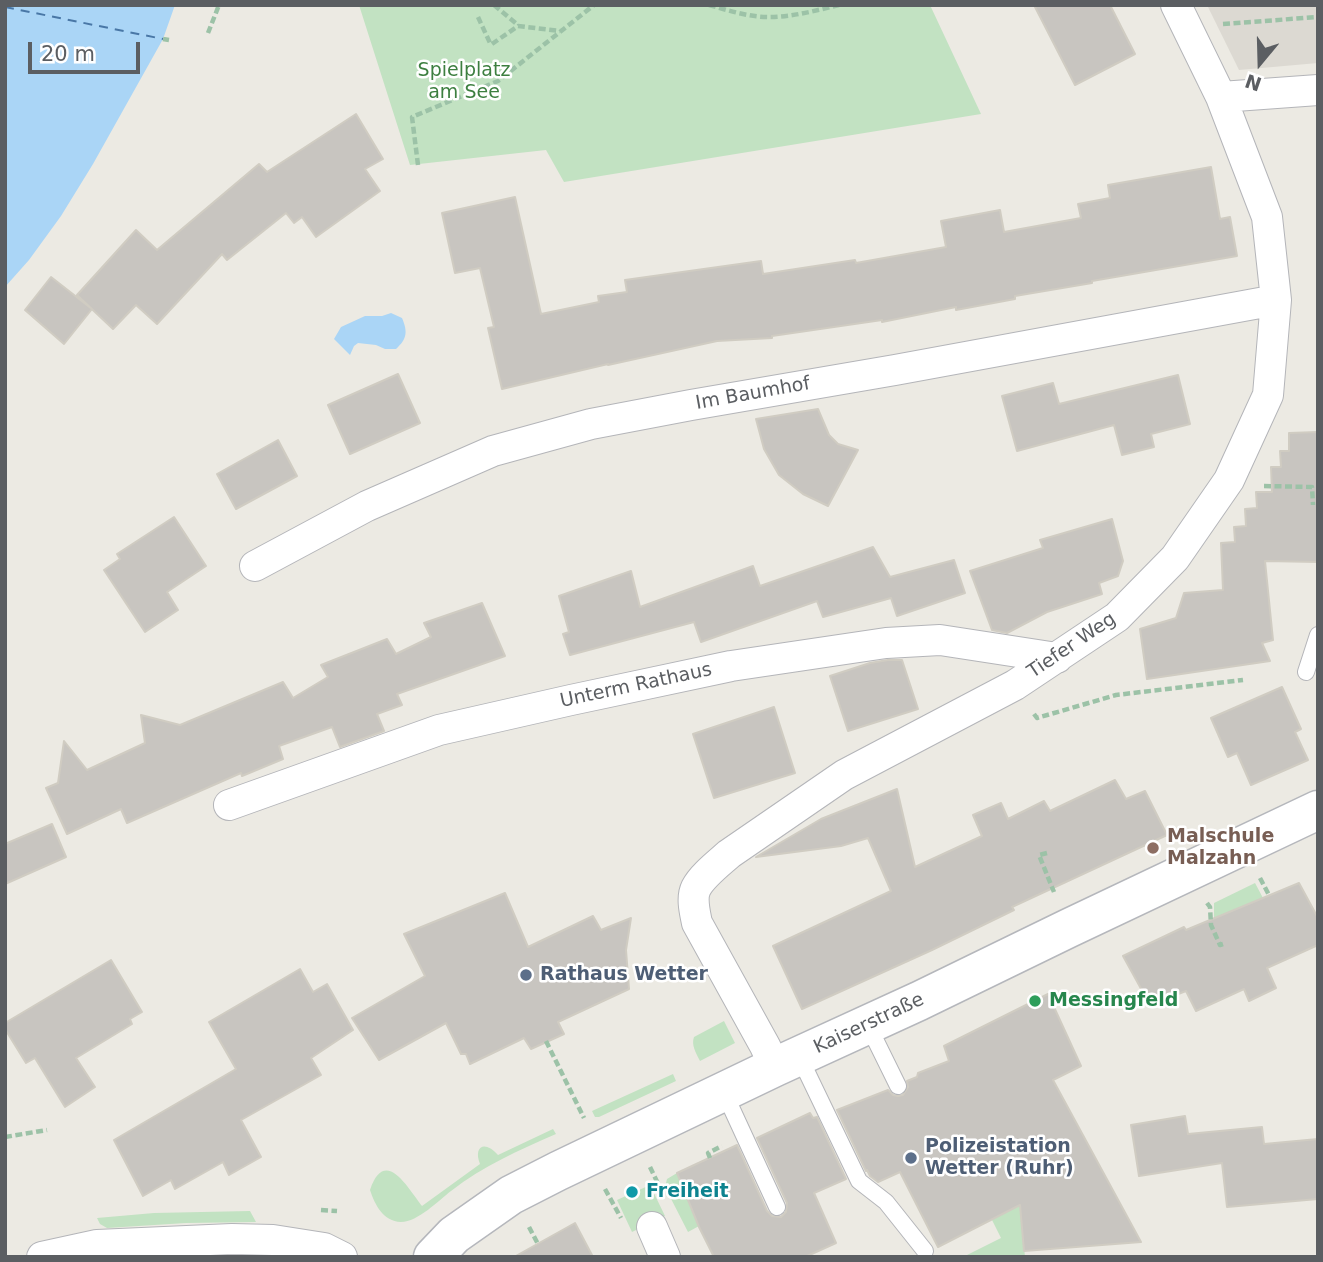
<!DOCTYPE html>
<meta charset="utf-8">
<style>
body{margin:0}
#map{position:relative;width:1323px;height:1262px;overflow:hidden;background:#eceae3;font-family:"DejaVu Sans",sans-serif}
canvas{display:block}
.frame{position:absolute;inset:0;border:7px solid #5b5e62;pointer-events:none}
.north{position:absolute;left:1225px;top:28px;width:70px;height:70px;-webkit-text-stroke:5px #fff;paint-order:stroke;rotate:199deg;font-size:19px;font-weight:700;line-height:28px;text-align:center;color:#5b5e62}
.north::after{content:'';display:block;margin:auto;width:24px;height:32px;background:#5b5e62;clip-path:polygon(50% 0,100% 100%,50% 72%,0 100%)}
.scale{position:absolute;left:28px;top:42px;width:112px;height:32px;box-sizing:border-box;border:4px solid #5b5e62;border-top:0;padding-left:9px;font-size:21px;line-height:24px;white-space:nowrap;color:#5b5e62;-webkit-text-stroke:5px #fff;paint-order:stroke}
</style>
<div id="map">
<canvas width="1323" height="1262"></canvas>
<div class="frame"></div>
<div class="north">N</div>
<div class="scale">20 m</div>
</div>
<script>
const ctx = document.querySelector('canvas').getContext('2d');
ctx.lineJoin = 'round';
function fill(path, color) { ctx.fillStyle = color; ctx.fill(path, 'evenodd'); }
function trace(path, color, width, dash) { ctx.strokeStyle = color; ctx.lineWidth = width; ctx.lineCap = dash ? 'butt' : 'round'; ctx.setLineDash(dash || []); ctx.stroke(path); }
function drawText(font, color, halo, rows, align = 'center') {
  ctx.font = font + ' "DejaVu Sans",sans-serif'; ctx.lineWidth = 5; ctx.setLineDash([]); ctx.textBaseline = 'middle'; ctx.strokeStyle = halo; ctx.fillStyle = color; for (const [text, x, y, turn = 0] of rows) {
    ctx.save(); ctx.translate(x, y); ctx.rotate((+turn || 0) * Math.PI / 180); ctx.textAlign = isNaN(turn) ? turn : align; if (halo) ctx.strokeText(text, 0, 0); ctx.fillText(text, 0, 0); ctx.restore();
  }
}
const education = new Path2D(`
 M1207 5H1318V63L1239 70Z`);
const green = new Path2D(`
 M359 5H930L981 114 564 182 546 150 410 165Z
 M1255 883 1263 898 1214 920V903Z
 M724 1021 735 1043 700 1061C696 1053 691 1045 694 1037Z
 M673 1074 676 1081 599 1117H595L592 1111Z
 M553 1129 556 1134C519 1150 483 1166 451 1191 439 1200 418 1222 401 1222 383 1221 375 1205 370 1190 385 1145 409 1190 422 1206L480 1164C473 1146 485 1140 498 1155Z
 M677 1173 699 1226 688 1232 665 1187 667 1179Z
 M650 1185 665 1216 632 1232 617 1200Z
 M1020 1205 1025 1257H963L1001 1238 992 1220 994 1219 991 1214Z
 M250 1211 256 1222 186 1223 107 1228 100 1224 97 1218 154 1213Z`);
const water = new Path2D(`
 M5 5H175L163 39 93 164 61 216 29 260 5 287Z
 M391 313 402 318C408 332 407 339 396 349H385L376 345 358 343 354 346 350 355 334 339 341 327 365 316H382Z`);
const ferry = new Path2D(`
 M5 7 163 39`);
const building = new Path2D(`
 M1034 5H1110L1135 54 1075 85Z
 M356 114 383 159 365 169 380 191 316 237 302 217 294 223 286 213 227 260 222 254 157 324 136 305 113 329 77 295 136 230 157 250 259 164 267 172Z
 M1211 167 1220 219 1230 217 1237 256 1092 281V283L1015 296V299L956 310V307L882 322V320L772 336V338L717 341 608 365V364L502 389 488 328 494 327 480 268 455 273 442 213 515 197 541 314 599 302 598 296 627 292 625 280 761 261 763 274 855 260 856 263 946 247 941 221 1000 210 1004 232 1081 218 1078 204 1110 198 1108 185Z
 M51 277 92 309 64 344 25 310Z
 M398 374 420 423 350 454 328 405Z
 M1178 375 1190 424 1151 434 1154 447 1122 455 1114 425 1017 451 1002 396 1053 383 1059 404Z
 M818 409 829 435 838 444 858 450 828 506 803 494 779 475 764 449 756 419Z
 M1318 432V562L1265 561 1273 640 1262 643 1270 661 1147 679 1140 629 1176 618 1184 593 1223 590 1221 543 1235 542 1234 527 1246 526 1245 509 1257 508 1256 492H1272L1271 467H1281L1280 451H1289V433Z
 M278 440 297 476 236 509 217 474Z
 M174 517 206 566 167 592 178 610 145 632 104 570 120 559 117 554Z
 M1112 519 1123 561 1118 576 1099 583 1102 594 1047 612 1007 633 992 630 970 571 1043 548 1040 540Z
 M873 547 890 577 954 560 965 593 897 616 891 598 823 617 817 601 701 642 694 622 570 655 563 634 569 632 559 596 631 571 640 607 753 566 760 586Z
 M482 603 505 656 397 694 402 705 377 714 384 731 340 747 332 727 279 746 283 759 242 776 241 773 127 823 121 809 67 834 46 788 58 783 64 741 87 770 145 743 141 715 180 725 283 682 293 698 328 677 321 665 387 639 396 654 431 637 424 623Z
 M888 660H902L918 709 848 731 830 676 870 663Z
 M1282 687 1301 729 1295 732 1308 760 1251 785 1237 753 1228 757 1211 718Z
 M774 707 795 773 714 798 693 734Z
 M1115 780 1126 799 1145 791 1167 835 1012 907 1014 910 932 950 802 1009 773 946 891 891 868 838 841 846 756 857 821 819 897 789 915 867 982 836 973 815 1001 803 1008 819 1044 801 1050 811Z
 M52 824 66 857 5 884V844Z
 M1299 883 1318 918V945L1267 968 1276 988 1249 1001 1244 989 1196 1011 1186 991 1150 1005 1123 956 1184 927 1186 930Z
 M505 893 528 947 593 916 601 930 631 918 626 950 629 989 558 1022 564 1034 531 1049 524 1038 470 1064 466 1054H461L446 1023 379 1060 352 1018 425 976 404 934Z
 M111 960 142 1012 130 1019 132 1024 76 1058 95 1087 65 1107 35 1058 26 1063 5 1029V1023Z
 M300 969 313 992 327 984 353 1030 311 1058 321 1075 241 1120 261 1157 229 1175 223 1162 175 1189 171 1180 143 1196 114 1140 236 1069 209 1022Z
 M1048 994 1081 1066 1053 1080 1141 1242 1024 1251 1020 1205 938 1247 900 1172 878 1182 870 1176 867 1170 866 1171 837 1110 888 1090 893 1095 898 1096 903 1095 908 1087 907 1081 917 1077 918 1073 949 1061 944 1046Z
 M810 1113 813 1118 817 1117 846 1179 814 1193 836 1243 805 1257H714L699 1227 677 1173 737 1145 767 1211 772 1216 781 1217 786 1212 787 1203 757 1138Z
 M1185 1116 1188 1134 1262 1127 1264 1144 1318 1139V1199L1227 1207 1222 1163 1139 1176 1131 1125Z
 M575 1223 593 1257H514Z`);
const path = new Path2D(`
 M494 5 518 25
 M709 5C730 11 752 18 774 17 796 16 818 10 839 5
 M478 17 490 43
 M1223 24 1318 17
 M208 33 219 5
 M163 39 169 40
 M492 44 518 26 560 31
 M418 165 412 117 498 81 594 5
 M1264 486 1312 487 1313 505
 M1034 714 1037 718 1116 695 1243 680
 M1047 853 1039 855 1054 892
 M1260 878 1269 895
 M1207 903 1210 907 1211 925 1220 945 1223 944
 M546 1041 584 1118
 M5 1137 47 1130
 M710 1158 708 1153 722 1146
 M650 1167 663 1194
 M605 1189 621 1218
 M321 1210 337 1211
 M529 1227 538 1244`);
const lane = new Path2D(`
 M1306 672 1318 635
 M868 1025 898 1086
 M799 1056 859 1181 886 1202 925 1251
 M724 1092 777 1207`);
const street = new Path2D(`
 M1221 97 1318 90
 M255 566 367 506 493 451 591 424 691 405 895 370 1276 300
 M229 805 439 730 571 700 731 666 886 643 940 640 1057 658
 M775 1067 765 1046 697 923C695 913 691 898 696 888 702 876 719 863 729 854L844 775 1015 685 1117 617 1175 558 1229 480 1268 395 1276 300 1267 217 1221 97 1176 5
 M652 1227 665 1257
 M42 1257 97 1245 232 1239 273 1240 324 1248 342 1257`);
const secondary = new Path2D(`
 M433 1257 454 1235 511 1195 558 1171 775 1067 919 1001 1069 928 1318 810`);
const markers = [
 [1153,848,7,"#8d6e63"],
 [526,975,7,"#5c6f8a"],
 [1035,1001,7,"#2e9e5b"],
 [911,1158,7,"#5c6f8a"],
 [632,1192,7,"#0f9aa8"]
];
const parkNames = [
 ["Spielplatz",464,71],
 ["am See",464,93]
];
const streetNames = [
 ["Im Baumhof",753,394,-10],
 ["Tiefer Weg",1072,646,-34],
 ["Unterm Rathaus",636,686,-12],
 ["Kaiserstraße",869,1024,-25]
];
const educationNames = [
 ["Malschule",1167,837],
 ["Malzahn",1167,859]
];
const serviceNames = [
 ["Rathaus Wetter",540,975],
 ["Polizeistation",925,1147],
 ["Wetter (Ruhr)",925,1169]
];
const leisureNames = [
 ["Messingfeld",1049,1001]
];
const cultureNames = [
 ["Freiheit",646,1192]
];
fill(education, '#dcd9d2');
fill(green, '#c2e2c2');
fill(water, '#aad5f6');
trace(ferry, '#4977a6', 2, [9, 7]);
fill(building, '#c8c5c0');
trace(building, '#d0ccc2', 2);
trace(lane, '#b4b5b9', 18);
trace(street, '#b4b5b9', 32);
trace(secondary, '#b5b7bc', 41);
trace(path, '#9cc2a7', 4.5, [7, 3.5]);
trace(lane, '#fff', 16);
trace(street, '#fff', 30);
trace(secondary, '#fff', 38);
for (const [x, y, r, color] of markers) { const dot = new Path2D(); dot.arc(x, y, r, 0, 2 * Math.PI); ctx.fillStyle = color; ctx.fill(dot); trace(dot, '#fff', 2.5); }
drawText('19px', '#3d7f40', '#fff', parkNames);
drawText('19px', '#5b5e62', '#fff', streetNames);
drawText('bold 19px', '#785e54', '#fff', educationNames, 'left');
drawText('bold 19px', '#4e5e75', '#fff', serviceNames, 'left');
drawText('bold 19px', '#27864d', '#fff', leisureNames, 'left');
drawText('bold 19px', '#0d838f', '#fff', cultureNames, 'left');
</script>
